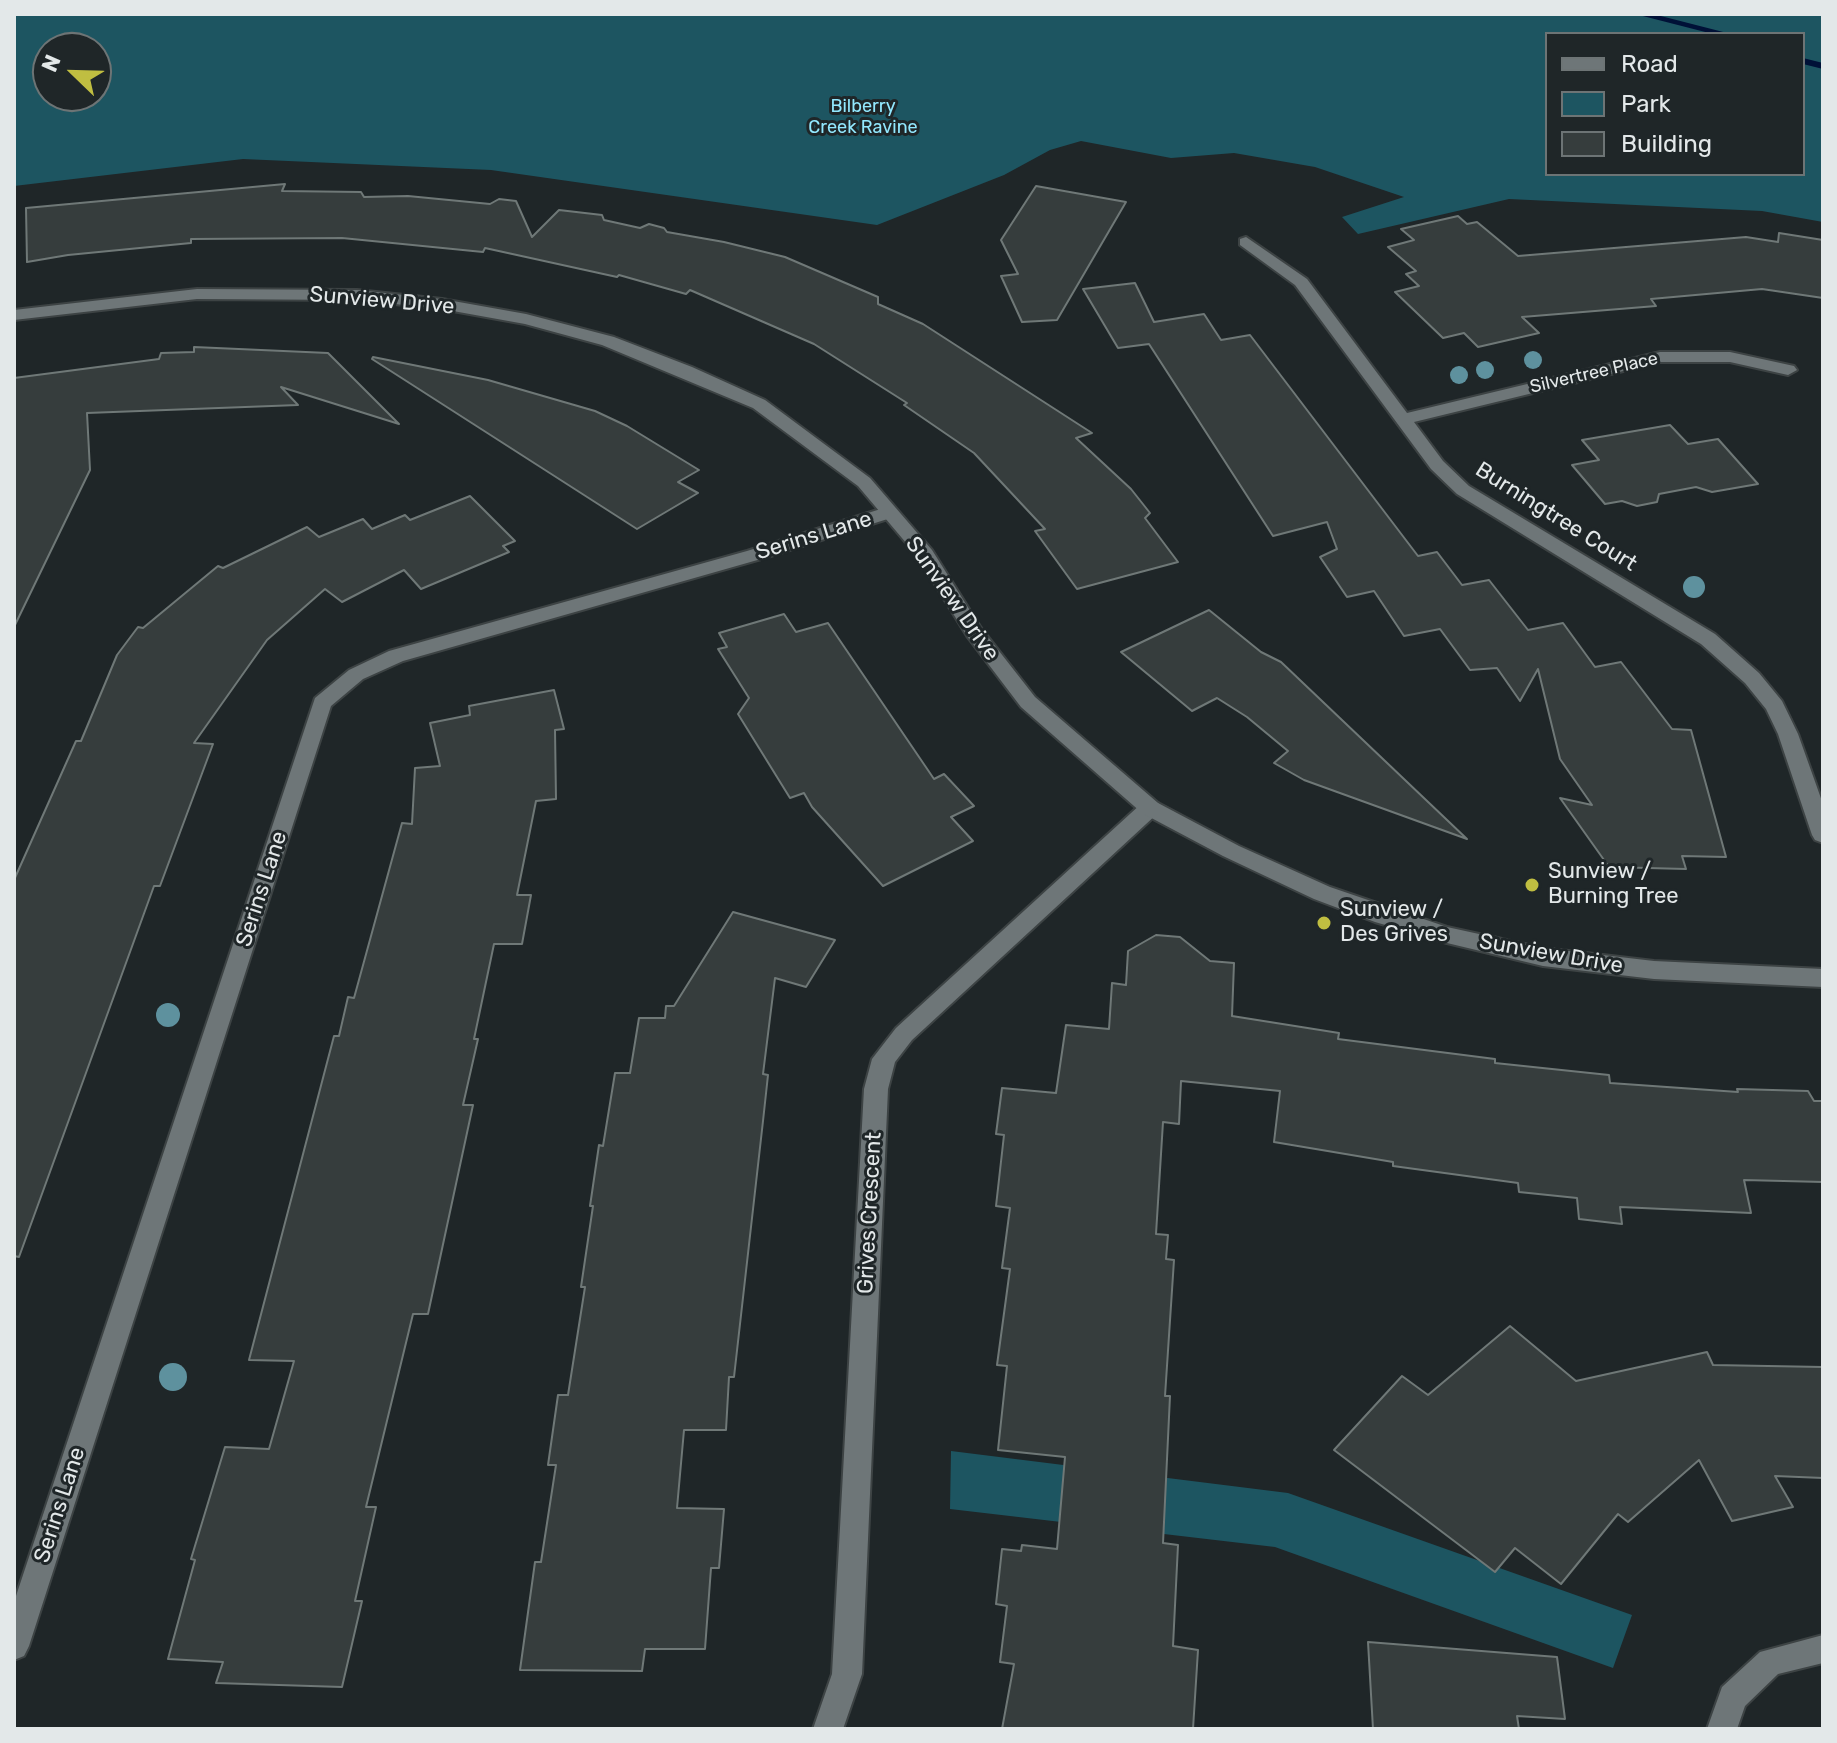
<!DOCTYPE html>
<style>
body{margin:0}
#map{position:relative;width:1837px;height:1743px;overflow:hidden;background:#1f2628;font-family:Rubik,sans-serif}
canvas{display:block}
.frame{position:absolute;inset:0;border:16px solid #e3e8e9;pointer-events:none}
.legend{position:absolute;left:1545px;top:32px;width:260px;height:144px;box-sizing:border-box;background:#1f2628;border:2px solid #6d7475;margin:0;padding:10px 14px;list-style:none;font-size:24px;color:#e3e8e9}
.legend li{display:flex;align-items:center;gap:16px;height:40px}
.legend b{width:40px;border:2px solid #6d7475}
.north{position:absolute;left:32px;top:32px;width:80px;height:80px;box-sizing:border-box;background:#1f2628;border:2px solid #6d7475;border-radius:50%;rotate:293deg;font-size:22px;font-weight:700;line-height:32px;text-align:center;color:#e3e8e9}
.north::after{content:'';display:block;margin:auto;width:28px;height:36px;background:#c0be41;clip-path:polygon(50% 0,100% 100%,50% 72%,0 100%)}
</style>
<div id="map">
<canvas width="1837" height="1743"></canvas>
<div class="frame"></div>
<ul class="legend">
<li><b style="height:10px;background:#6e7678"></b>Road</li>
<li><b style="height:22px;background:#1d5561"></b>Park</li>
<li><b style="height:22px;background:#363d3d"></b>Building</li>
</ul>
<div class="north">N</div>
</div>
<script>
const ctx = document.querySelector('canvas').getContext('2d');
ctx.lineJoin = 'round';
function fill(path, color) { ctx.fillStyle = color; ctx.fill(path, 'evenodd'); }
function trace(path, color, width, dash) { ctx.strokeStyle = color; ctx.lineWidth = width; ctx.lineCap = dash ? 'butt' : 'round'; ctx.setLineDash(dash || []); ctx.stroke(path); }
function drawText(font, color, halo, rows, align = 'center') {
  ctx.font = font + ' Rubik,sans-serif'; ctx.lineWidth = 6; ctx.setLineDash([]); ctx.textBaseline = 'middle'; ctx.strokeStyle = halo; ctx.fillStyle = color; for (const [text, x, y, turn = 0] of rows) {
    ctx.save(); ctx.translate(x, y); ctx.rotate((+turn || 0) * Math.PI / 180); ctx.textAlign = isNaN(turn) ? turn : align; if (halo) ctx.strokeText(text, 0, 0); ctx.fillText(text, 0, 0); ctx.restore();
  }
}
const green = new Path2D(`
 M14 14H1823V222L1762 211 1509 199 1358 234 1342 217 1404 197 1315 167 1234 153 1171 158 1081 141 1050 150 1004 175 877 225 491 170 243 159 14 186ZM1547 34H1803V174H1547ZM48 48H96V96H48Z
 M951 1451 1288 1493 1632 1615 1613 1668 1275 1547 950 1509Z`);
const stream = new Path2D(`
 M1635 14H1653L1731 34H1713Z
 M1803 58 1823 63V69L1803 64Z`);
const building = new Path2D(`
 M285 184 282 191 361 192 364 197 408 196 490 204 499 199 516 201 532 237 559 210 602 215 604 220 640 228 649 224 664 228 667 232 724 242 785 257 878 297V304L923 324 1092 433 1076 438 1131 489 1150 513 1145 518 1178 562 1077 589 1035 531 1045 529 974 453 904 405 907 403 814 344 690 290 686 294 619 275 617 277 485 248 483 252 342 238 191 239V243L68 255 27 262 26 208Z
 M1036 186 1126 202 1057 320 1022 322 1001 276 1018 274 1001 240Z
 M1458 216 1467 224 1477 222 1518 256 1746 237 1778 242 1779 233 1823 240V298L1762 289 1651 299 1656 306 1522 317 1539 333 1478 347 1464 333 1443 338 1395 292 1419 286 1406 274 1416 271 1388 247 1414 240 1401 229Z
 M1135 283 1154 322 1204 314 1221 340 1250 335 1418 556 1437 552 1462 585 1489 580 1528 630 1563 623 1595 667 1621 662 1672 729 1691 730 1726 857 1682 856 1686 869 1609 867 1560 798 1592 805 1560 759 1538 669 1520 701 1497 668 1470 670 1440 629 1404 636 1374 591 1347 597 1320 557 1337 549 1327 522 1273 536 1149 344 1118 348 1083 289Z
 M194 347 328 353 399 424 281 387 298 405 87 413 90 470 14 627V378L159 359 161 353 194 352Z
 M373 357 488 380 595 411 627 426 699 470 678 482 698 493 637 529 372 359Z
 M1670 425 1688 444 1718 439 1758 484 1712 492 1696 487 1659 494 1657 502 1637 506 1622 501 1605 504 1572 465 1599 460 1582 440Z
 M470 496 515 541 503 546 509 552 421 589 404 570 342 602 325 589 267 640 194 743 213 744 160 886H154L19 1257 14 1256V880L76 741H81L117 655 138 627 143 628 218 566 223 568 307 527 319 537 363 519 372 529 405 515 410 520Z
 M1209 610 1261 652 1281 662 1467 839 1304 780 1274 763 1288 751 1247 717 1217 698 1192 711 1121 652Z
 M784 614 796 632 828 623 934 779 944 774 974 806 951 817 973 841 883 886 812 807 804 793 790 798 738 714 749 698 718 649 727 647 719 633Z
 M554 690 564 729 555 730 556 799 536 801 517 895H531L522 944H494L474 1039H478L463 1105H473L428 1314H413L366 1507H376L355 1601H362L342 1687 216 1683 223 1662 168 1659 195 1560 191 1559 225 1447 269 1449 294 1361 249 1360 334 1036H339L348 997 354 998 402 823 412 824 415 768 440 766 430 723 470 715 469 706Z
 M733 912 835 940 806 987 775 978 763 1074 768 1075 763 1121 734 1377H729L726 1430H684L677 1508 724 1509 719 1568H711L705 1649H645L642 1671 520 1670 535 1562H541L556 1465H548L558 1395H568L585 1287H581L593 1206H590L599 1145 603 1146 615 1073H630L639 1018H665L666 1006H674Z
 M1156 935 1180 937 1210 961 1234 963 1232 1016 1339 1033 1338 1039 1495 1059V1063L1609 1075 1610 1083 1738 1092 1737 1089 1808 1091 1814 1101H1823V1182L1744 1180 1751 1213 1620 1207 1622 1224 1579 1219 1577 1198 1519 1192 1518 1183 1393 1166V1162L1274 1142 1280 1091 1181 1081 1179 1124 1163 1122 1156 1234 1168 1235 1166 1259 1174 1260 1165 1396H1170L1163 1543 1178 1545 1173 1646 1198 1650 1193 1729H1002L1014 1664 1000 1662 1007 1606 996 1604 1002 1549 1021 1551 1022 1545 1057 1549 1065 1457 998 1450 1007 1366 997 1365 1010 1269 1002 1268 1010 1208 996 1206 1004 1135 996 1134 1002 1088 1056 1093 1066 1025 1109 1029 1112 983 1126 985 1128 951Z
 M1510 1326 1576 1381 1707 1352 1713 1365 1823 1367V1478L1775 1476 1793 1507 1732 1521 1699 1460 1628 1522 1618 1514 1561 1584 1515 1548 1495 1572 1334 1450 1402 1376 1428 1395Z
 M1368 1642 1557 1657 1565 1719 1517 1716 1519 1729H1373Z`);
const minor = new Path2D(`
 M1246 237 1307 279 1407 413 1660 352H1730L1794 366 1797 370 1788 375 1730 362H1660L1414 422 1443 461 1469 486 1715 634 1759 673 1782 701 1798 734 1823 804V843L1815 840 1812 835 1778 734 1766 709 1745 683 1701 644 1457 494 1431 469 1295 285 1240 245V239Z
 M887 507 894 509 896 513 894 517 761 559 403 661 363 679 331 706 29 1646 24 1656 14 1660V1602L315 698 349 670 389 651 747 551Z
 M1150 801 1158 803 1161 808 1158 813 912 1040 895 1062 888 1089 862 1674 843 1729H813L832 1674 864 1089 872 1059 896 1028 1142 803Z
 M1823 1635V1663L1778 1674 1745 1706 1737 1729H1707L1722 1687 1760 1652Z`);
const tertiary = new Path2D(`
 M197 289 357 290 442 299 526 314 614 337 692 367 765 400 870 478 932 550 981 628 1035 697 1158 803 1239 846 1330 887 1447 927 1543 948 1654 961 1823 969V987L1654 979 1543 966 1447 943 1375 922 1314 899 1223 856 1142 813 1021 707 967 636 918 557 858 486 753 408 602 345 525 324 442 309 357 300 197 299 14 320V310Z`);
const trees = [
 [1533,360,9],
 [1485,370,9],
 [1459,375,9],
 [1694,587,11],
 [168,1015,12],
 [173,1377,14]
];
const markers = [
 [1532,885,8,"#c0be41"],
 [1324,923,8,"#c0be41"]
];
const farParknames = [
 ["Bilberry",863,107],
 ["Creek Ravine",863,128]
];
const farStreetnames = [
 ["Silvertree Place",1594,373,-13]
];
const streetNames = [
 ["Sunview Drive",382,301,5],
 ["Burningtree Court",1556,517,32],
 ["Serins Lane",814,536,-17],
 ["Sunview Drive",952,599,55],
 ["Serins Lane",262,889,-72],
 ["Sunview Drive",1551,954,10],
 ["Grives Crescent",870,1213,-87],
 ["Serins Lane",60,1505,-72]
];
const poiNames = [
 ["Sunview /",1548,872],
 ["Burning Tree",1548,897],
 ["Sunview /",1340,910],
 ["Des Grives",1340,935]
];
fill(green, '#1d5561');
fill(stream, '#001137');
fill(building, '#363d3d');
trace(building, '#6f7877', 2);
trace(minor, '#3d4344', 4);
trace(tertiary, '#3d4344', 4);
fill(minor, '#6e7678');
fill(tertiary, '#6e7678');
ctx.fillStyle = '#5e919e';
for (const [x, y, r] of trees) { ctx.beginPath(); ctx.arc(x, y, r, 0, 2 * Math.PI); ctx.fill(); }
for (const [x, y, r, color] of markers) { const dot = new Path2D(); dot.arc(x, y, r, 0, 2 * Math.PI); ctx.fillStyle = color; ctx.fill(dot); trace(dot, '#1f2628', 3); }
drawText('18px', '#92e8fe', '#1f2628', farParknames);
drawText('18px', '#e3e8e9', '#1f2628', farStreetnames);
drawText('22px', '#e3e8e9', '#1f2628', streetNames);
drawText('22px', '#e3e8e9', '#1f2628', poiNames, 'left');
</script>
